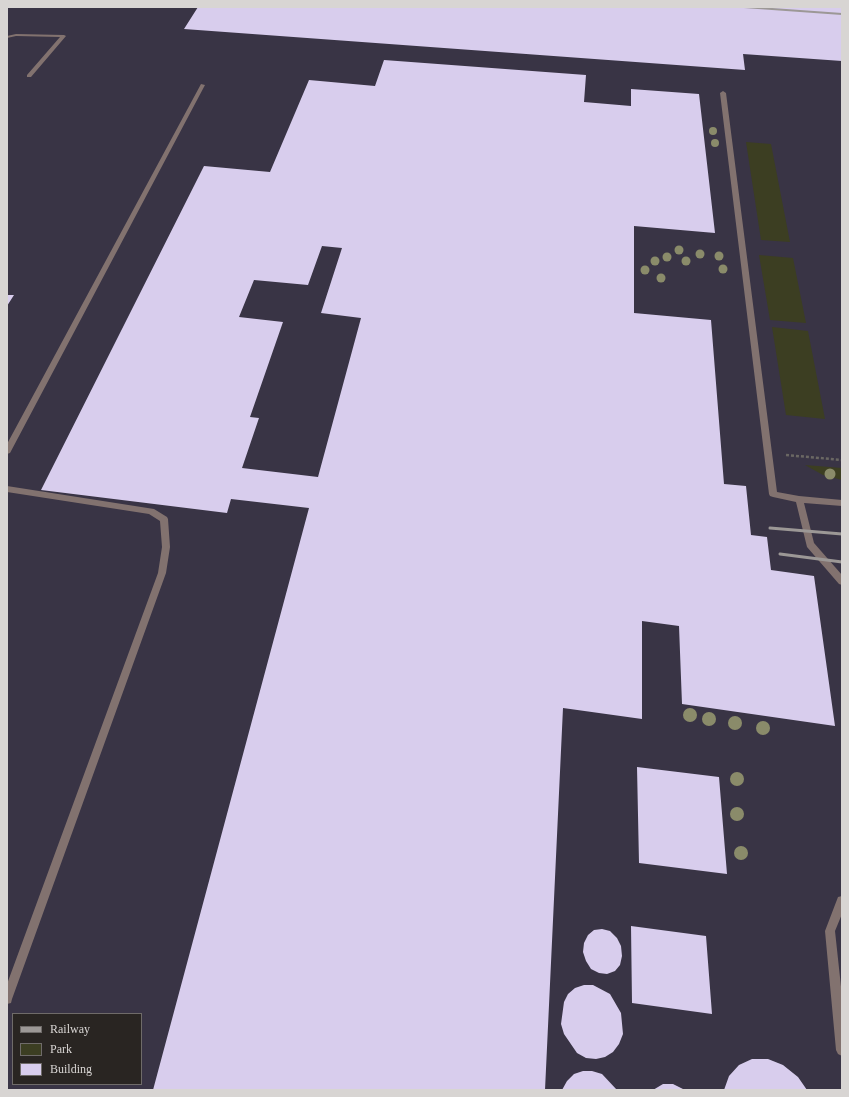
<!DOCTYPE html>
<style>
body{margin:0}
#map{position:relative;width:849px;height:1097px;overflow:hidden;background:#332f2b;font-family:"Times New Roman",serif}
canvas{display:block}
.frame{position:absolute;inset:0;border:8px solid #d8d5d3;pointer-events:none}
.legend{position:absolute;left:12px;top:1013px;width:130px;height:72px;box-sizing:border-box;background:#292522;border:1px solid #6f6b69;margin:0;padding:5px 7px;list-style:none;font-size:12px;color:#d8d5d3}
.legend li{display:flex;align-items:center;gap:8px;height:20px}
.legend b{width:20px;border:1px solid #6f6b69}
</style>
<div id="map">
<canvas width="849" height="1097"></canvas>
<div class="frame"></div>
<ul class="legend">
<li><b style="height:5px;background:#9c9896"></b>Railway</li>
<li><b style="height:11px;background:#3c3e22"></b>Park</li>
<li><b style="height:11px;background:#d8cded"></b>Building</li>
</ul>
</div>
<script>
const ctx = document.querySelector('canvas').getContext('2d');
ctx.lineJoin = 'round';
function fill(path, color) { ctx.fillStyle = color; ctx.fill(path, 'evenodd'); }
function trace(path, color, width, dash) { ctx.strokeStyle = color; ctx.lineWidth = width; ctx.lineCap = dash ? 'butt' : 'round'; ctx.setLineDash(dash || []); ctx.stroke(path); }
const industrial = new Path2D(`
 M7 7H842V1090H7ZM13 1014H141V1084H13Z`);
const green = new Path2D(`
 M746 142 771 144 790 242 761 240Z
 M759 255 793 258 806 323 770 320Z
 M772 327 808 331 825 419 786 415Z
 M805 465 842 468V480L823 475Z`);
const building = new Path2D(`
 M198 7H842V61L743 54 745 70 184 29Z
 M384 60 586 75 584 102 631 106V89L699 94 715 233 634 226V313L711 320 724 484 746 486 751 535 767 537 771 570 814 576 835 726 682 704 679 626 642 621V719L563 708 545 1090H153L309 508 231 499 227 513 41 490 204 166 270 172 309 80 375 86ZM322 246 342 248 321 313 361 318 318 477 242 468 259 418 250 417 283 322 239 317 254 280 308 285Z
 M7 295H14L7 306Z
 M637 767 719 777 727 874 639 863Z
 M631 926 706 936 712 1014 632 1003Z
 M602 929 610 931 617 938 621 946 622 956 620 965 615 971 607 974 599 973 591 969 586 961 583 952 584 943 588 935 594 930Z
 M584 985H593L610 994 621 1013 623 1034 619 1044 613 1052 605 1057 596 1059 586 1058 577 1053 564 1034 561 1024 564 1002 568 994 575 988Z
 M752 1059H768L783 1065 798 1077 807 1090H724L729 1076 739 1065Z
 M583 1071H592L602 1074 617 1090H562L567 1081 574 1074Z
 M663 1084H673L685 1090H653Z`);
const path = new Path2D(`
 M786 455 842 460`);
const lane = new Path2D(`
 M16 34 64 35 66 36 31 77H27V75L60 37 16 36 7 38V36Z
 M201 84 205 85 10 453 7 454V444Z
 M723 91 726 93 777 492 799 496 842 500V506L804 503 814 543 842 575V585L839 584 807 547 796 502 773 497 770 496 769 494 720 93Z
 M7 486 154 509 167 517 168 519 170 547 166 573 12 999 11 1003 7 1004V984L158 573 162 547 160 521 149 514 7 492Z
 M842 896V914L835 931 842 996V1056L838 1054 836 1050 825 931 838 897Z`);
const railFar1 = new Path2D(`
 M744 7 842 14`);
const rail = new Path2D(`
 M770 528 842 534
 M780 554 842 562`);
const trees = [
 [713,131,4],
 [715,143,4],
 [679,250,4.5],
 [700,254,4.5],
 [719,256,4.5],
 [667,257,4.5],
 [655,261,4.5],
 [686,261,4.5],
 [723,269,4.5],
 [645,270,4.5],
 [661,278,4.5],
 [830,474,5.5],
 [690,715,7],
 [709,719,7],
 [735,723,7],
 [763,728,7],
 [737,779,7],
 [737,814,7],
 [741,853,7]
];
fill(industrial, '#393445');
fill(green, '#3c3e22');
fill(building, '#d8cded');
trace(path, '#6a6763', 2.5, [3, 2]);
fill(lane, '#82726f');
trace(railFar1, '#9c9896', 2);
trace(rail, '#9c9896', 3);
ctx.fillStyle = '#8a8b6a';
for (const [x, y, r] of trees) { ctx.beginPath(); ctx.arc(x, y, r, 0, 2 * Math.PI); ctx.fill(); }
</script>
